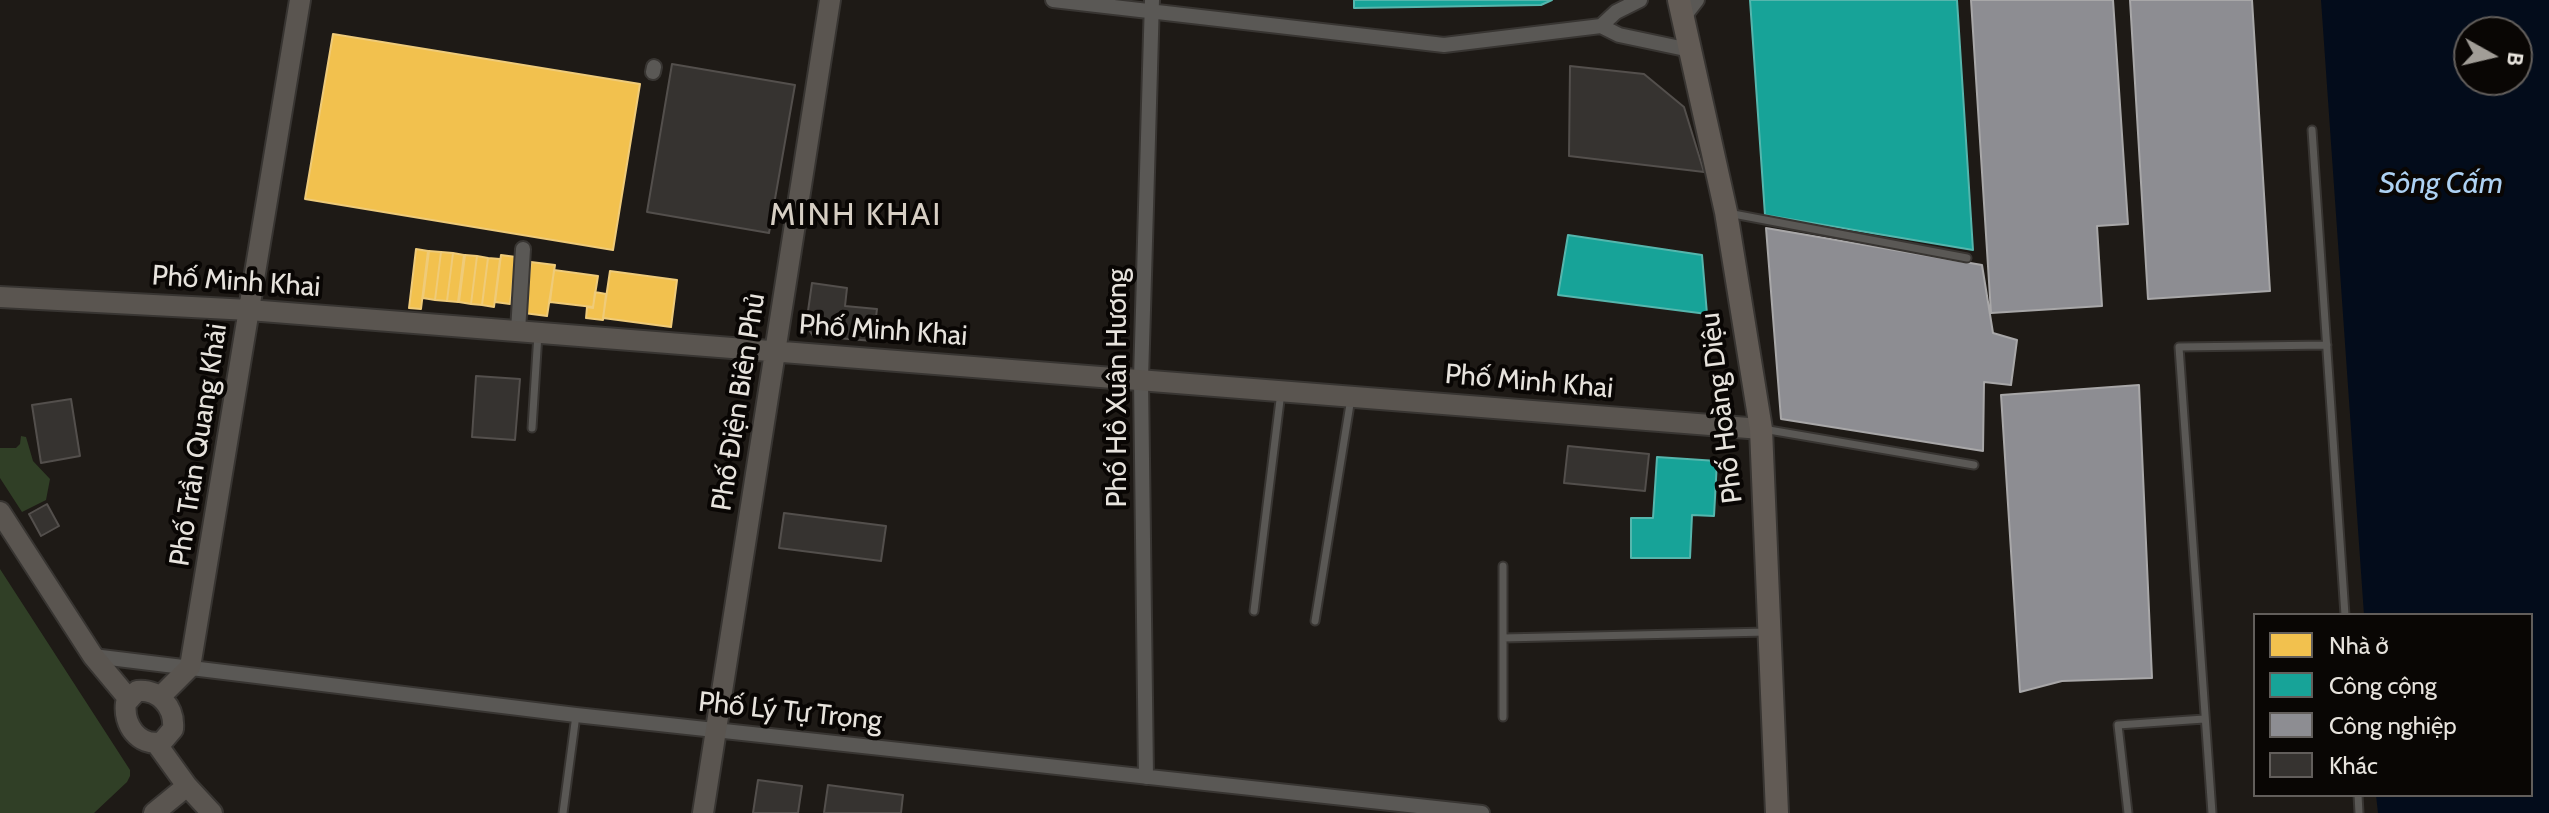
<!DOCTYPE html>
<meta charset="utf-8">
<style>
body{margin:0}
#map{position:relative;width:2549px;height:813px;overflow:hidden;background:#1e1a16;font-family:Cabin,sans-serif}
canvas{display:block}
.legend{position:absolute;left:2253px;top:613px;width:280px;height:184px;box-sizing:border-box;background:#090604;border:2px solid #625e5b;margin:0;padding:10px 14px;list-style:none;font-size:24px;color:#e7e3dd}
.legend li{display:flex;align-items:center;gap:16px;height:40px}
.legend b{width:40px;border:2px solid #625e5b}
.north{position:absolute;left:2453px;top:16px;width:80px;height:80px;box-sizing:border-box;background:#090604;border:2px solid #625e5b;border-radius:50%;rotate:98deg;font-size:22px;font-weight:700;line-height:32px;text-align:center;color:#e7e3dd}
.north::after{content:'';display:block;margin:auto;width:28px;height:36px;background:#a19d97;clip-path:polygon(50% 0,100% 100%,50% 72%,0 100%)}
</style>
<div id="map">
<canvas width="2549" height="813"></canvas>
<ul class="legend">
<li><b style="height:22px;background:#f2c14e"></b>Nhà ở</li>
<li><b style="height:22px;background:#17a398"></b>Công cộng</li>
<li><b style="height:22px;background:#8d8d92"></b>Công nghiệp</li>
<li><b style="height:22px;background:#363330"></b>Khác</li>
</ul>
<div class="north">B</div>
</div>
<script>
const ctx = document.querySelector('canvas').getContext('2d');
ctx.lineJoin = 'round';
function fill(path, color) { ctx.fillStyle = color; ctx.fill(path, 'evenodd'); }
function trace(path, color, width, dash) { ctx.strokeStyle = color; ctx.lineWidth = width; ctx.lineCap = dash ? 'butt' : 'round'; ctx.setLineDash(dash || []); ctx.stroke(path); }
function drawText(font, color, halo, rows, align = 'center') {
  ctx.font = font + ' Cabin,sans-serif'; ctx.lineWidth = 8; ctx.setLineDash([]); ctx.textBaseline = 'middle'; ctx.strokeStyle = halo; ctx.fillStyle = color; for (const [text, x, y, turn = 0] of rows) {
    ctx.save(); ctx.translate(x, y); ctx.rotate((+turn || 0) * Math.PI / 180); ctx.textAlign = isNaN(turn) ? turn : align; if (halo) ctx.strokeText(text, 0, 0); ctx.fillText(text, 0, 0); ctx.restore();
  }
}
const green = new Path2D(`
 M21 436 26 437 33 461 50 479 46 500 22 512 0 478V448H16L20 444Z
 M0 569 130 770V776L127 782 94 813H0Z`);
const water = new Path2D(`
 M2321 0H2549V813H2378L2376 795H2531V615H2364ZM2469 32H2517V80H2469Z`);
const homes = new Path2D(`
 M333 34 640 84 613 250 305 199Z
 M416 249 428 251 421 309 409 308Z
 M429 251 441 252 435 300 423 298Z
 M441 252 453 253 447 301 435 300Z
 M453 253 464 255 458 302 447 301Z
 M465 255 477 256 471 304 459 302Z
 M501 255 516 257 510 304 495 302Z
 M477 256 488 258 482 305 471 304Z
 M488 258 500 259 494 307 482 305Z
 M531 262 555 265 547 316 524 313Z
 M554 270 598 276 593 307 550 302Z
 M610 271 677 280 671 327 603 318Z
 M595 292 606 294 603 320 586 318 587 307 593 308Z`);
const public = new Path2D(`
 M1354 0H1552L1541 5 1354 8Z
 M1750 0H1957L1973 250 1765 215Z
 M1568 235 1702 255 1707 314 1558 295Z
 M1657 457 1717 461 1714 516 1692 515 1690 558H1631V518H1653Z`);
const industry = new Path2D(`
 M1971 0H2113L2128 224 2097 226 2102 306 1991 313Z
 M2130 0H2252L2270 291 2148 299Z
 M1766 228 1982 265 1993 333 2017 340 2011 385 1984 382 1983 451 1781 419Z
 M2139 385 2152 678 2062 681 2020 692 2001 395Z`);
const building = new Path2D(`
 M672 64 795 85 769 233 647 212Z
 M1570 66 1644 74 1684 107 1704 172 1569 156Z
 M812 283 847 288 845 306 877 309 873 341 813 336 806 325Z
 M476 376 520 379 515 440 472 437Z
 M71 399 80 456 41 463 32 405Z
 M1568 446 1649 454 1645 491 1564 483Z
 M47 504 59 526 41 536 29 514Z
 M784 513 886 526 881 561 779 548Z
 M758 780 802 786 798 813H753Z
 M828 785 903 795 901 813H824Z`);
const lane = new Path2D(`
 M2312 130 2345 615
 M1728 213 1967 258
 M532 428 538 334
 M1763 429 1974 465
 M1503 566V717
 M1254 611 1281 392
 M1315 621 1351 398
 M1503 638 1767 632
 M2358 795 2359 813
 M563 813 576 715
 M2128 813 2118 725 2204 719
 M2212 813 2179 347 2327 345`);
const street = new Path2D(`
 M1053 0 1444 45 1601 26 1619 35 1690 50
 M1683 18 1697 0
 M1601 26 1616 12 1640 0
 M653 72 654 67
 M518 331 523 249
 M93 656 576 715 1482 813
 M1146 777 1141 379 1152 0`);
const secondary = new Path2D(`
 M0 297 249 310 1761 429
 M0 512 93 656 128 698
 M137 691C159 689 175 707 173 729L162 742C138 747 123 724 126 703Z
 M160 697 190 667 300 0
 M156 743 187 786 212 813
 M154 813 187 786
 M703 813 830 0`);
const primary = new Path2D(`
 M1679 0 1726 212 1761 429 1777 813`);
const streetNames = [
 ["Phố Minh Khai",236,282,4],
 ["Phố Minh Khai",883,331,4],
 ["Phố Minh Khai",1529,382,5],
 ["Phố Hồ Xuân Hương",1118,388,-90],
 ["Phố Điện Biên Phủ",739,402,-81],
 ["Phố Hoàng Diệu",1722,408,-97],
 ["Phố Trần Quang Khải",199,445,-81],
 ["Phố Lý Tự Trọng",790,712,6]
];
const waterNames = [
 ["Sông Cấm",2441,184]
];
const quarterNames = [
 ["MINH KHAI",856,216]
];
fill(green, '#303f26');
fill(water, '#030c1b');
fill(homes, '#f2c14e');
trace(homes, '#efcb79', 2);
fill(public, '#17a398');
trace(public, '#55b6ad', 2);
fill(industry, '#8d8d92');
trace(industry, '#a8a7a8', 2);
fill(building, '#363330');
trace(building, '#534f4c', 2);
trace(lane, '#383532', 11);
trace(street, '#383532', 18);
trace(secondary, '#383532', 24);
trace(primary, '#383532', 26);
trace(lane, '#5a5855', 7);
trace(street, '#5a5855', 14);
trace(secondary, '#5a5550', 20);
trace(primary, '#625b55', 22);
drawText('28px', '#e7e3dd', '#090604', streetNames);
drawText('italic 30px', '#aed2f3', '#090604', waterNames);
ctx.letterSpacing = '2px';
drawText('32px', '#d6cec3', '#090604', quarterNames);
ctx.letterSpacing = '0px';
</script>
